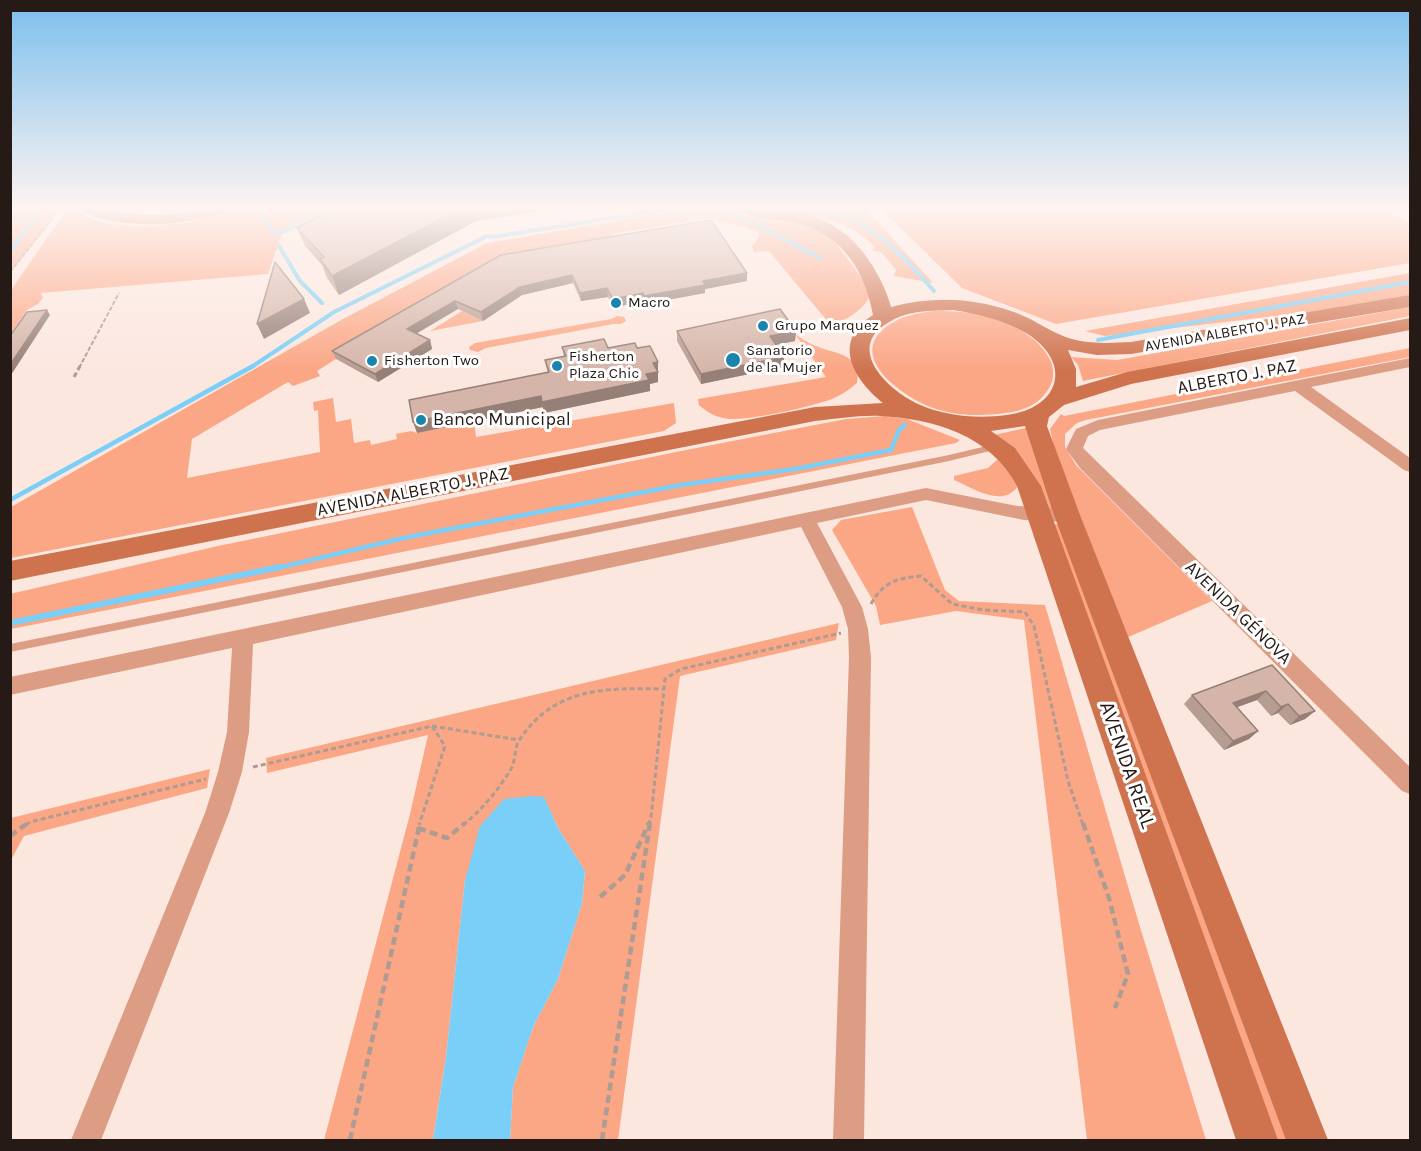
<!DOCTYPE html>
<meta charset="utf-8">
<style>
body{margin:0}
#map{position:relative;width:1421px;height:1151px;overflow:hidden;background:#fce7df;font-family:Karla,sans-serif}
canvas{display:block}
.frame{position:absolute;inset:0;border:12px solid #251a15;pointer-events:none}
</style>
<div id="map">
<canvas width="1421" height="1151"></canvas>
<div class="frame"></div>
</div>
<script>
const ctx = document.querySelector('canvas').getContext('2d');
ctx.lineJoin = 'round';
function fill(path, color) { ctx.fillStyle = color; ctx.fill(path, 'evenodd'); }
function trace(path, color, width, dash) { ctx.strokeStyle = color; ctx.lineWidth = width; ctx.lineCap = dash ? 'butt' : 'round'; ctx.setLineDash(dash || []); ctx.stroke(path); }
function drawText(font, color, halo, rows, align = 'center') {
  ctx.font = font + ' Karla,sans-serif'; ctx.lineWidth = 6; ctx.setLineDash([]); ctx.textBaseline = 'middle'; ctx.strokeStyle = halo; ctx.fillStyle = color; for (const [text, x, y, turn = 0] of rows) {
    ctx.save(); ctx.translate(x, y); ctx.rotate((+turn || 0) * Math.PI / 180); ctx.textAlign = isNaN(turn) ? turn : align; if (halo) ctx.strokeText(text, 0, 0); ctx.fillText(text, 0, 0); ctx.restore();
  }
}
const green = new Path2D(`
 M11 209H63L57 213 11 272Z
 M67 209H74L98 222 136 227 185 223 239 209H337L282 234 268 274 41 293 43 298 38 304 27 310 11 333V290Z
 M687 209H730L752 218 809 225 828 234 835 242 863 280 870 296C864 309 844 324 829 323L769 251 754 252 752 246 759 237 758 231 708 218 612 234 617 244 503 263 336 359 317 371 320 376 293 386 288 382 192 439 187 478 320 452 318 410 314 411 313 402 333 398 336 422 351 419 354 443 370 440 371 445 397 439 396 434 411 431 417 433 474 421 476 437 674 403 676 423 664 431 11 558V507L343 319 487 243Z
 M767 209H866L933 283 894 276 896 270 881 252 873 251 874 246C836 211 812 221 767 209Z
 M881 209H1382L1410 224V263L1056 324 962 288Z
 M1410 273V296L1345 308 1105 336 1085 331Z
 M1410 307V316L1083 381 1078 365 1071 357 1117 360Z
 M462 311 483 321 430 331Z
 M933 311C961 311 988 313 1013 326 1039 339 1069 368 1044 395 1037 404 1024 410 1012 412 987 416 961 417 936 409 902 398 839 352 894 322 906 315 920 313 933 311Z
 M617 316 624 317 626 321 621 324H613L486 348 478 352 470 350 469 347 475 343 611 319Z
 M795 334C801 338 808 343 816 346 837 355 862 353 857 383 849 390 840 396 829 400 809 407 742 423 723 418 713 416 706 411 699 405L698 399 826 377Z
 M1410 348V357L1086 420 1077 423 1065 434V447L1076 465 1212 601 1126 638 1055 451 1050 429 1061 414 1064 416Z
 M885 416 907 419 960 440 956 443 11 629 10 594 218 546 686 450 846 419Z
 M1030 427 1059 508 1042 507C1029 469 1028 460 994 435Z
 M1001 456 1020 483C1005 510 975 489 954 480V476L988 468Z
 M912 507 945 590 959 601 1045 605 1140 927 1206 1140H1087L1024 620 956 611 880 625 876 606 832 530 841 520Z
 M1053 524 1063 525 1296 1140H1271Z
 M839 623 836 640 680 676 618 1140H510L513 1087 533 1027 558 979 582 903 585 871 558 828 544 798 465 880 446 1057 433 1140H324L410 814 428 735 267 773 266 758Z
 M210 769 207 788 24 836 11 860V818Z`);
const water = new Path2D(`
 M532 796 544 797 558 828 585 871 582 903 558 979 533 1027 513 1087 510 1140H433L446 1057 465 880 480 826 504 799Z`);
const streamFar2 = new Path2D(`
 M260 209 273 233H281L332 209
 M715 209 757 225 820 258
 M821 209C874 222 899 252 934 291
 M279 246 300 281 322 303
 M10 251 42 209
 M1098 340 1410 282
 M250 368 334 312 487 236 493 237 669 209`);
const streamFar1 = new Path2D(`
 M10 500 253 366
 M273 569 408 537 681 485 795 469 891 450 899 430 905 425`);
const stream = new Path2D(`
 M10 623 280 567`);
const pathFar2 = new Path2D(`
 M10 272 57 213 63 209
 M79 368 119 293`);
const pathFar1 = new Path2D(`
 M74 377 80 366
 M871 604C883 582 897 578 921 576L952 604 984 610 1025 612 1034 626 1068 781 1083 825
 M432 726 519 740
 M253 767 432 726 445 746 419 825
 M26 825 30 822 206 779
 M463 825C481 811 499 789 511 769 516 760 514 747 520 739 556 686 607 688 664 689
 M648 825 651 818 665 679 681 669 841 633
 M650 825V822`);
const path = new Path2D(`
 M1083 823 1109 898 1128 974 1115 1008
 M418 828 447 838 465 823
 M10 836 28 823
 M600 897 625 875 649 823
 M350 1140 420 823
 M602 1140 650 823`);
const lane = new Path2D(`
 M995 444 999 447 998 449 949 461 10 652V644L949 455Z`);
const street = new Path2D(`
 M1410 358V367L1311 387 1410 458V472L1404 470 1295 391 1100 430 1088 436 1083 448 1410 767V794L1402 791 1080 468 1066 449 1076 429 1098 420Z
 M926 488 1017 506 1067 508 1073 510 1076 515 1073 520 1067 522 1024 520 926 500 817 523 862 607 868 629 871 657 864 1140H833L849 657 848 629 842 607 801 527 253 644 249 732 242 772 229 813 101 1140H71L205 813 218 772 227 732 232 648 10 695V677Z`);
const secondary = new Path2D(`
 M82 209C106 209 129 215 153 215 179 215 203 209 229 209L227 212C187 223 148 229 107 220 99 218 88 216 82 209Z
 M740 209C797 209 840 213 872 265 880 278 887 292 891 307 937 295 982 298 1026 317 1043 325 1057 336 1076 340 1094 344 1113 343 1131 342L1410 295V307L1131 354 1097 355 1068 350 1076 369V387L1127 372 1410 318V330L1131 384 1064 405 1049 417 1047 426 1080 515 1328 1140H1286L1054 515 1025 426 991 431 1015 448 1041 486 1278 1140H1236L1017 486C990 435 934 419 880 416 859 415 836 419 815 421L10 581V561L815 407 883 403C853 379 831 341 873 315 864 265 836 227 784 221 771 220 749 219 740 209ZM953 310C978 314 1004 320 1026 333 1074 363 1060 408 1007 415 977 419 944 416 918 404 886 389 843 346 891 321 909 310 932 311 953 310Z`);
const rail = new Path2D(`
 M10 216 16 209`);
const wall = new Path2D(`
 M476 221 339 295 327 278 322 265 305 246 297 228Z
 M501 255 747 273V281L705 289V293L645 304 643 302 614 307 608 297 581 301 573 283 522 295 483 321 458 309 416 334 430 340 432 349 378 382 336 359 332 351Z
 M677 331H796L795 341 776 345 784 357 783 367 701 384 677 341Z
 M562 347 637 348 659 372H658V382L650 384V391L544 413 543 407 417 433 548 373 545 360 564 357Z
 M1272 665 1315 711 1305 719 1290 725 1278 713 1271 716 1257 700 1237 707 1258 731 1249 739 1224 750 1184 704 1192 695Z`);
const shadedWall = new Path2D(`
 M460 209H556L476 221 339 295 332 276Z
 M747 273V281L705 289V293L645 304 644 296 703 281Z
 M572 275 573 283 522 295 483 321 481 312 520 287Z
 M607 288 608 297 581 301 580 293Z
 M643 293V302L614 307 613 299Z
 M304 299 310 313 264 339 257 324Z
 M455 301 458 309 410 337 407 329Z
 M47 310 50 315 11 375 10 365Z
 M796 331 795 341 770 346V336Z
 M430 340 432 349 378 382 375 374Z
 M784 357 783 367 701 384V374Z
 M658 362V382L650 384V391L544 413 542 402 646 374 653 363Z
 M541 396 543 407 417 433 413 422Z
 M1266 691 1257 700 1224 712 1233 703Z
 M1288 704 1278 713 1271 716 1281 707Z
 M1315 711 1305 719 1290 725 1299 716Z
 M1258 731 1249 739 1224 750 1233 741Z`);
const building = new Path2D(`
 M336 209H460L332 276 320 259 324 257 297 228Z
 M711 220 747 273 703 281 705 285 644 296 643 293 613 299 607 288 580 293 572 275 520 287 481 312 455 301 407 329 430 340 375 374 332 351 501 255Z
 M275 262 304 299 257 324Z
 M780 309 796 331 770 336 784 357 701 374 677 331Z
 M47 310 10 365V336L27 312Z
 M604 339 608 348 635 343 637 348 650 346 658 362 653 363 658 372 646 374 649 380 542 402 541 396 413 422 409 400 549 372 545 360 566 356 562 347Z
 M1272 665 1315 711 1299 716 1288 704 1281 707 1266 691 1233 703 1258 731 1233 741 1192 695Z`);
const markers = [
 [616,303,6,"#1984ac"],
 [763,326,6,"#1984ac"],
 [733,360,8,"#1984ac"],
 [372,361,6,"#1984ac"],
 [557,366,6,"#1984ac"],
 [421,420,6,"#1984ac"]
];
const farPoinames = [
 ["Macro",628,303],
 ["Grupo Marquez",775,326],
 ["Sanatorio",746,351],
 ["de la Mujer",746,368],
 ["Fisherton",569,357],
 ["Plaza Chic",569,374],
 ["Fisherton Two",384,361]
];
const farStreetnames = [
 ["AVENIDA ALBERTO J. PAZ",1225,333,-10]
];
const streetNames = [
 ["ALBERTO J. PAZ",1237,377,-11],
 ["AVENIDA ALBERTO J. PAZ",413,492,-11],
 ["AVENIDA GÉNOVA",1238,613,44]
];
const poiNames = [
 ["Banco Municipal",433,420]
];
const nearStreetnames = [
 ["AVENIDA REAL",1127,765,71]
];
fill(green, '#fba785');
fill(water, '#79cff7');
trace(streamFar2, '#79cff7', 4);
trace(streamFar1, '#79cff7', 4.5);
trace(stream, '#79cff7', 6);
trace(pathFar2, '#ad9b94', 2, [4.5, 2]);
trace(pathFar1, '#ad9b94', 3, [5, 3]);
trace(path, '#ad9b94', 4.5, [8, 4.5]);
fill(lane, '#dc9d84');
fill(street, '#dc9d84');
fill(secondary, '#cf734e');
trace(rail, '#96867f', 4.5);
trace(rail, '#fff', 3, [9]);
fill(wall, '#b79c91');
fill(shadedWall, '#957f76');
fill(building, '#d5b5a9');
trace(building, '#957f76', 1.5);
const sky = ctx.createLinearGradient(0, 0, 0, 371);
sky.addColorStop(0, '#7bbfee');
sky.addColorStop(0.56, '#fef4f1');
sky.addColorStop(1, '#fef4f100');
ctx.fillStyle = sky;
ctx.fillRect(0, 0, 1421, 371);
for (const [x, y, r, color] of markers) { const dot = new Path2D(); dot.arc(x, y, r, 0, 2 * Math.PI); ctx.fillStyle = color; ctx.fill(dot); trace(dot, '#fff', 2); }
drawText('15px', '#251a15', '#fff', farPoinames, 'left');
drawText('15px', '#251a15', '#fff', farStreetnames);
drawText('18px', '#251a15', '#fff', streetNames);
drawText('18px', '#251a15', '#fff', poiNames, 'left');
drawText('21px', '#251a15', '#fff', nearStreetnames);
</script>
